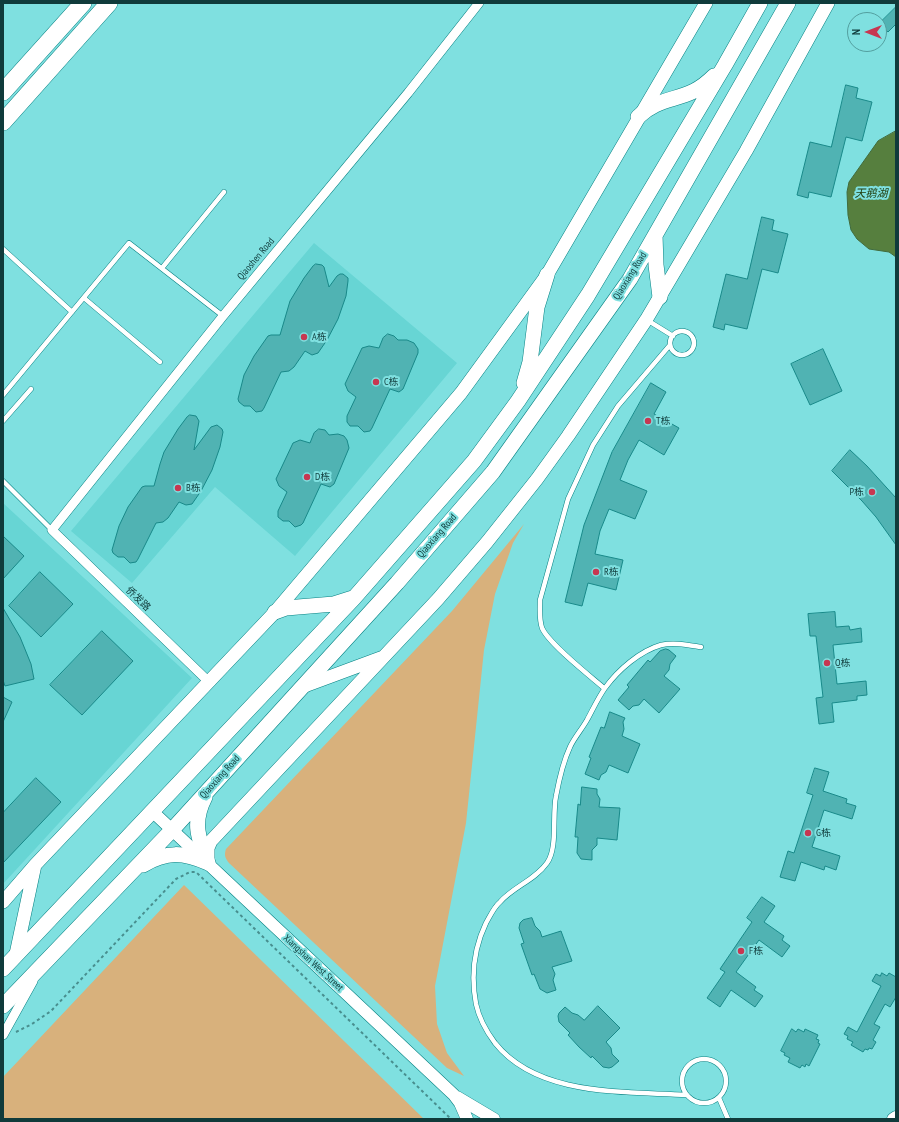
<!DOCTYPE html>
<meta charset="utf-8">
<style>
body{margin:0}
#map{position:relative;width:899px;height:1122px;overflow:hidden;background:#7fe0e0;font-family:"PT Sans Narrow",sans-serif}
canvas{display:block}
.frame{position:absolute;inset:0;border:4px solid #103b3b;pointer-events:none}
.north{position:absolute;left:847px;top:12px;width:40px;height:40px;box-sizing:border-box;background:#7fe0e0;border:1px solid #539e9e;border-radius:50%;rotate:270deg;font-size:11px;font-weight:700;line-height:16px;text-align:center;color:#103b3b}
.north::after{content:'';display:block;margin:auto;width:14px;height:18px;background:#c73751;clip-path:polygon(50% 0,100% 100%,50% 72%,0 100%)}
</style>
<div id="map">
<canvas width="899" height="1122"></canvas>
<div class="frame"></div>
<div class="north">N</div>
</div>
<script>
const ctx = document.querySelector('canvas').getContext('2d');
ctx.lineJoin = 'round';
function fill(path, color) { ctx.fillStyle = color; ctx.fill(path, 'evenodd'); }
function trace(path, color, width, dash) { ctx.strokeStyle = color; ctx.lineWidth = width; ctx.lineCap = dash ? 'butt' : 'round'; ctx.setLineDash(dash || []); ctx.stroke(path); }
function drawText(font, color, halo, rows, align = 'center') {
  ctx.font = font + ' "PT Sans Narrow","Noto Sans SC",sans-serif'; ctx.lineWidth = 4; ctx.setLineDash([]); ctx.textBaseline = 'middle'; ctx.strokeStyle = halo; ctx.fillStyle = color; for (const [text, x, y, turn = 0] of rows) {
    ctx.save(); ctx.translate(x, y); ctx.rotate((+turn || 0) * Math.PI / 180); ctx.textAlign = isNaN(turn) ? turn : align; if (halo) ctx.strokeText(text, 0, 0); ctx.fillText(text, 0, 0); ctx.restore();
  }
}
const built = new Path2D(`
 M314 243 457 363 295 556 215 487 132 583 71 531Z
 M3 503 192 678 3 884Z`);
const green = new Path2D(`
 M524 524 513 543 495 594 484 650 466 823 435 986 437 1024 447 1053 464 1076 447 1068 229 863C225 858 224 855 226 849L452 611Z
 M184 885 424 1119H3V1077Z`);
const water = new Path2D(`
 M896 131V257L889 252 869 249 857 239 851 230 848 215 847 192 849 182 878 141Z`);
const building = new Path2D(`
 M896 7V24L888 32 879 24Z
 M846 85 858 88 856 98 872 102 862 141 846 137 831 197 809 192 808 198 797 195 810 142 831 147Z
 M762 217 774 220 772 230 788 234 778 273 762 269 747 329 725 324 724 330 713 327 726 274 747 279Z
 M316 264 322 265 324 267 329 287 337 276 340 274H343L348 278V281L346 296 338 319 327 340 318 353 312 355 305 351 294 367 289 371 281 372 264 408 262 411 256 412 250 406H244L239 402 238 399 244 375 254 356 268 336 271 335H280L290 301 304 278 313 266Z
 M388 334 394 336 398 340H407L414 343 418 349V353L403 389 399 392 390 389 372 428 370 431 364 432 358 426H350L347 422V416L356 397 348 391 345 384 362 348 369 346 379 348 383 338Z
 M823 349 842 391 810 405 791 364Z
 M651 383 666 392 654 414 679 428 664 455 639 440 628 460 620 480 647 491 635 519 609 509 600 531 595 554 623 560 616 590 588 583 582 606 565 602 584 525 612 452Z
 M190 415 196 416 199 421 194 450 211 427 217 425 222 429 223 432 220 447 212 470 201 491 192 504 186 505 179 502 168 518 163 522 156 523 138 559 136 562 130 563 124 557H118L113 553 112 550 119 526 128 507 142 487 145 486H154L160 464 164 452 178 429 187 417Z
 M319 429 325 430 329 435 338 434 344 436 347 440 349 448 334 484 330 487 321 484 303 523 301 525 295 527 289 521H283L278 517V511L287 492 279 486 276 479 293 443 300 440 310 443 314 433Z
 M850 450 867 466 896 498V545L876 517 862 501 832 471Z
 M3 536 24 556 3 579Z
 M40 572 73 604 41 637 9 606Z
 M3 608 20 637 31 664 34 679 5 686 3 680Z
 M835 612 836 627 849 626 850 630 861 628 862 642 833 645 837 684 866 681 867 695 857 696V700L832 703 834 722 819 724 816 698 823 697 816 636H810L808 614Z
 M102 631 133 661 82 715 50 685Z
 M666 649 669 650 676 656 670 664 669 670 664 676 680 689 659 713 644 699 639 705 633 706 629 710 618 700 629 687 627 685 648 660 650 662 660 651Z
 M3 697 12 702 3 722Z
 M610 712 625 718 623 722 624 729 622 736 640 744 628 773 609 765 606 772 601 775 599 780 585 774 591 758 589 757 601 727 604 728Z
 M815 768 829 772 823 791 847 799 846 803 856 806 852 819 824 810 812 847 840 856 836 870 825 866 824 870 801 862 795 881 780 877 788 851 794 853 813 795 807 793Z
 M36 778 61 802 3 863V813Z
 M582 787 597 789V794L600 799 599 807 620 808 617 840 597 838V845L592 850V860L581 859 577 853 578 837H575L578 804 580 805Z
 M762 897 775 906 764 922 784 936 782 940 790 946 782 957 759 940 736 972 756 987 754 990 763 996 755 1007 731 990 720 1007 707 998 725 972 720 969 752 922 747 918Z
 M532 918 535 926 540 931 542 937 561 931 572 961 552 967 555 974 553 980 556 990 547 993 540 989 534 974 532 975 521 944 524 943 519 928 520 923 523 920Z
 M882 973 887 976 889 973 896 977V997L890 1007 885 1004 874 1024 880 1027 873 1040 876 1042 872 1049 869 1048 868 1050 865 1049 863 1052 851 1045 853 1042 847 1039 848 1036 844 1034 848 1027 857 1032 881 986 872 981 876 974 880 976Z
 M598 1006 620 1028 606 1042 611 1048 612 1054 619 1061 612 1067 609 1068 603 1067 592 1056 591 1058 579 1047 568 1035 570 1033 559 1022 558 1016 559 1013 565 1007 572 1013 578 1015 584 1020Z
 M792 1029 796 1032 798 1029 804 1032 805 1029 818 1035 816 1039 819 1040 818 1043 820 1044 809 1066 806 1064 805 1067 802 1065 800 1068 788 1062 790 1058 784 1055 785 1053 781 1051Z`);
const path = new Path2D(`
 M16 1032 32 1024 51 1011 176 879 190 872H196L451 1119`);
const service = new Path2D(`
 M3 249 72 312
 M162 268 224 192
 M84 298 160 362
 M647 320 673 336
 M670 343a12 12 0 1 1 24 0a12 12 0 1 1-24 0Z
 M3 395 129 243 223 316
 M3 421 31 389
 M3 481 52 530
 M604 688C590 676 549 644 542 628 539 619 540 610 540 600L568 499 593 445 618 406 670 345
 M682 1081a22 22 0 1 1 44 0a22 22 0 1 1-44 0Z
 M687 1095C624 1091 538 1097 495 1043 486 1031 479 1018 476 1004 471 977 474 948 486 923 490 916 494 907 500 902 513 887 535 880 547 863 558 848 552 815 556 796 559 780 563 762 570 747 574 738 582 729 587 720 593 709 598 698 605 688 618 670 640 651 661 645 674 642 688 645 701 647
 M719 1098 728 1119`);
const minor = new Path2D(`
 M209 682 52 530 223 316 408 93 479 3
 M3 1035 33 981`);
const tertiary = new Path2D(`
 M153 812 454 1095 460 1103 467 1119
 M457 1097 494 1119
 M893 1119 896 1117`);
const secondary = new Path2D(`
 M302 687 383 657
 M208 861V848L211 841 438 599 487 542 537 479 568 436 646 320 746 151 828 3
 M3 902 35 865 275 612 461 393 547 275 706 3
 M16 954 35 865`);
const primary = new Path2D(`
 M638 117C657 99 673 101 694 91 702 87 708 82 714 76
 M655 235 656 265 660 297
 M524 383 530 362 537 307 547 275
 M275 612 286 608 334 604 353 598
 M205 797C192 822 198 838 208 863
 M143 865C167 851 183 852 208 863
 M3 969 354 598 474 461 518 401 588 295 725 65 760 3
 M3 1006 172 830 397 583 493 472 630 279 788 3`);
const motorway = new Path2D(`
 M3 92 83 3
 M3 122 109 3`);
const markers = [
 [304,337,4,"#c73751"],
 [376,382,4,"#c73751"],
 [648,421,4,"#c73751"],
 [307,477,4,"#c73751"],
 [178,488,4,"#c73751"],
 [872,492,4,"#c73751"],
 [596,572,4,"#c73751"],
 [827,663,4,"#c73751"],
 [808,833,4,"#c73751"],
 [741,951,4,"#c73751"]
];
const streetNames = [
 ["Qiaoshen Road",256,259,-50],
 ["Qiaoxiang Road",630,276,-58],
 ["Qiaoxiang Road",437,536,-49],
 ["侨发路",138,599,44],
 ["Qiaoxiang Road",220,777,-48],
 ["Xiangshan West Street",313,963,43]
];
const poiNames = [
 ["A栋",312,337],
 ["C栋",384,382],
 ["T栋",656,421],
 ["D栋",315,477],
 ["B栋",186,488],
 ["P栋",864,492,"right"],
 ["R栋",604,572],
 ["Q栋",835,663],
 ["G栋",816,833],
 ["F栋",749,951]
];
const waterNames = [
 ["天鹅湖",871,194]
];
fill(built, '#67d5d4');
fill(green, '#d8b17c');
fill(water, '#567f3e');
trace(water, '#416b3d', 1);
fill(building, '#50b3b3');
trace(building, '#198989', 1);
trace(service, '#068182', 5.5);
trace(minor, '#068182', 10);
trace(tertiary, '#068182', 13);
trace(secondary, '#068182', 14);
trace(primary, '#068182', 16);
trace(motorway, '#068182', 18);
trace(path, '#488e8e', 2, [3, 3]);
trace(service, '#fff', 4.5);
trace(minor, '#fff', 9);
trace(tertiary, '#fff', 12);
trace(secondary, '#fff', 13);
trace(primary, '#fff', 15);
trace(motorway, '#fff', 17);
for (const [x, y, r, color] of markers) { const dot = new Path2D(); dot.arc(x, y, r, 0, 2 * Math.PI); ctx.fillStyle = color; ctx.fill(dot); trace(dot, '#7fe0e0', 1.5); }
drawText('10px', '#103b3b', '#7fe0e0', streetNames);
drawText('10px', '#103b3b', '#7fe0e0', poiNames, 'left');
drawText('italic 11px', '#213d0d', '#7fe0e0', waterNames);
</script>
